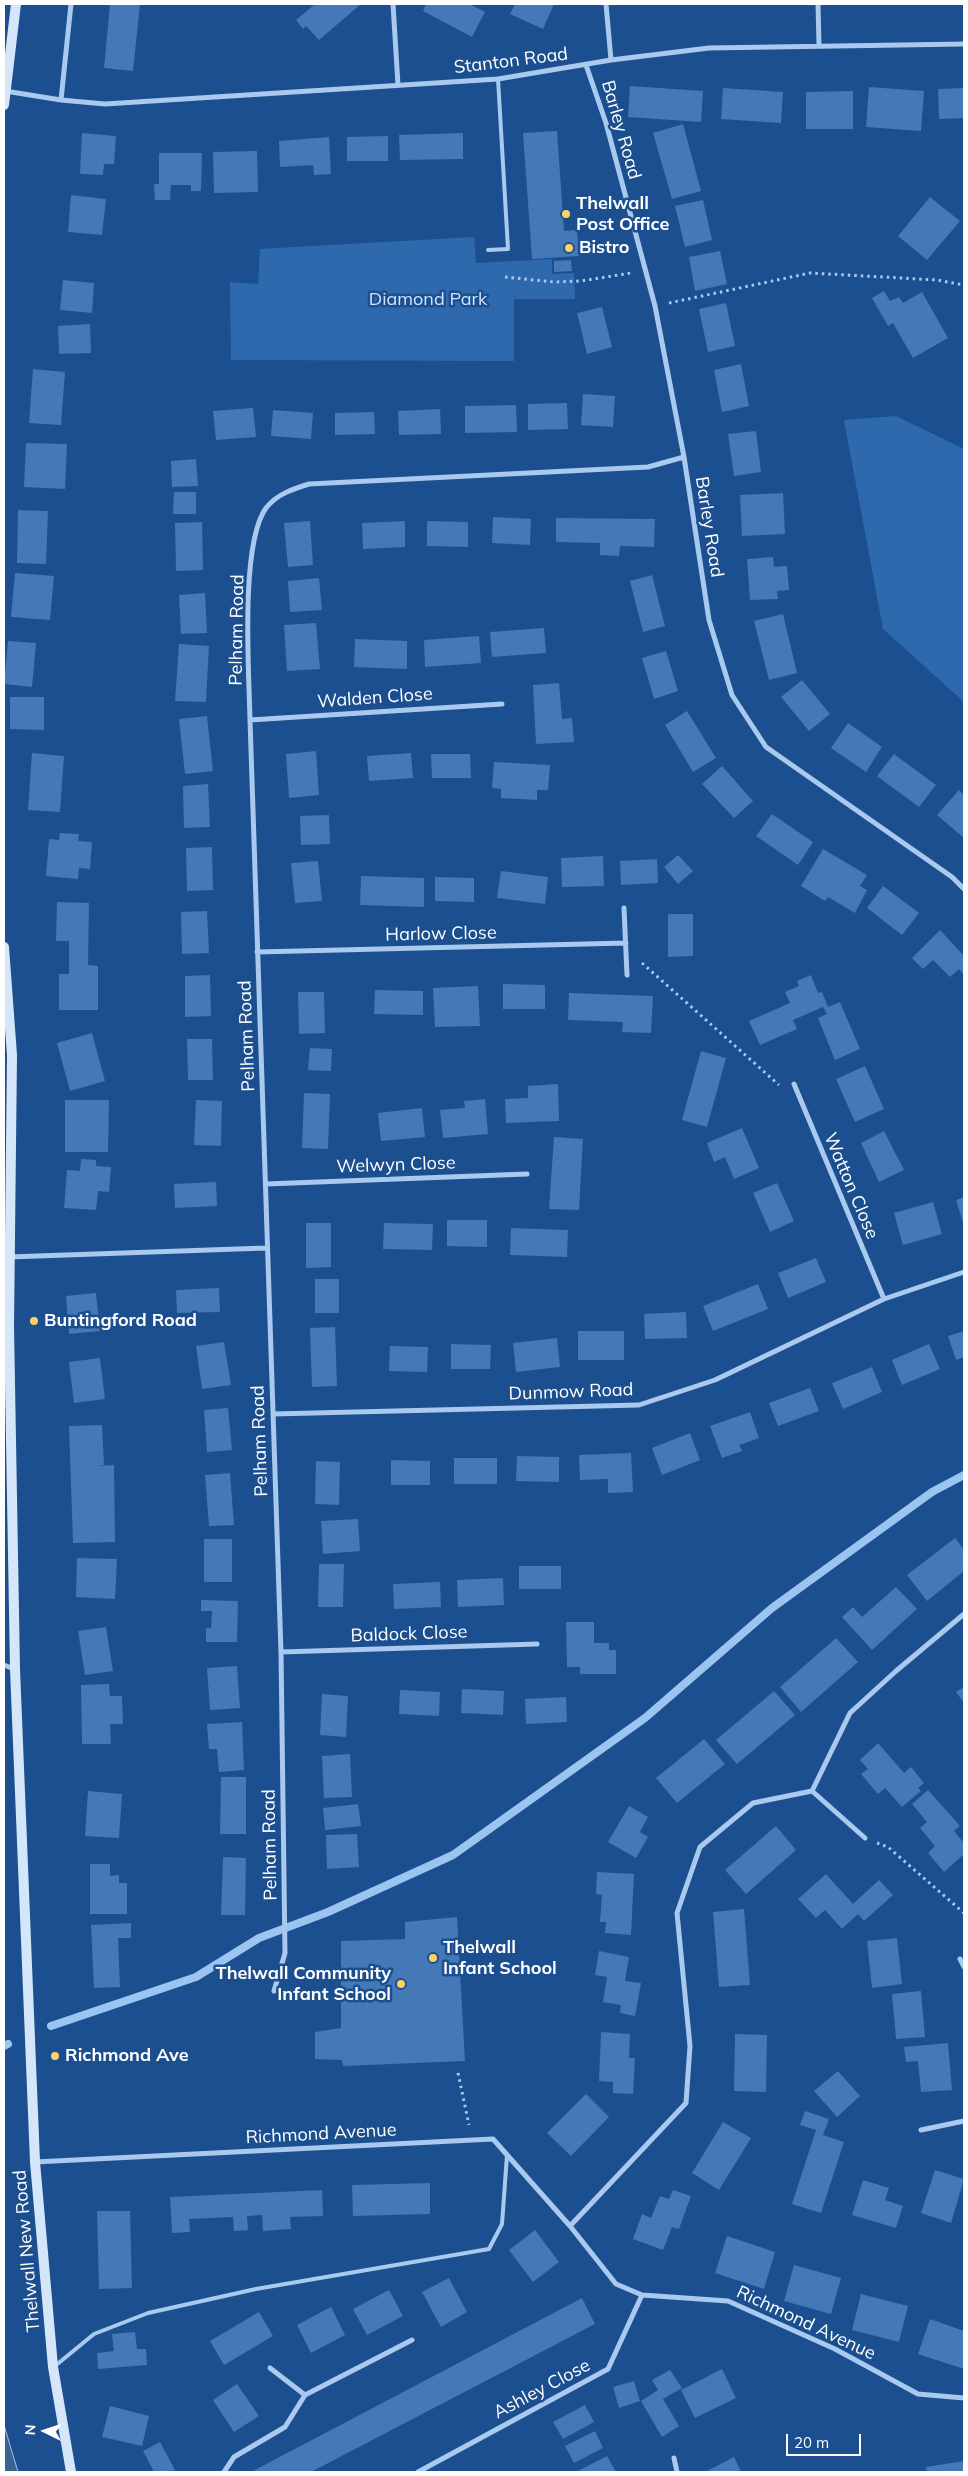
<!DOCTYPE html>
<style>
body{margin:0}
#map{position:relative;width:968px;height:2476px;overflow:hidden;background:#1b4f8f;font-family:Mulish,sans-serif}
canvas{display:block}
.frame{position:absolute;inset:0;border:5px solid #fff;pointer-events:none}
.north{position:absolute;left:20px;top:2406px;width:50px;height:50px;-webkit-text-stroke:4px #1b4f8f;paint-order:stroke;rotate:274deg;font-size:14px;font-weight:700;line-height:20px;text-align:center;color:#fff}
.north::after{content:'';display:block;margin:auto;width:18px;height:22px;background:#fff;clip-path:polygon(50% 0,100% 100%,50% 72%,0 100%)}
.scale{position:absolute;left:786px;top:2434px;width:75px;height:22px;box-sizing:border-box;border:2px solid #fff;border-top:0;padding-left:6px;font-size:15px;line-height:18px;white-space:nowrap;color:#fff;-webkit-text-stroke:4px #1b4f8f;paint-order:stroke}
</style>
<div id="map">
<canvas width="968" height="2476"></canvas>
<div class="frame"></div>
<div class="north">N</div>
<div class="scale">20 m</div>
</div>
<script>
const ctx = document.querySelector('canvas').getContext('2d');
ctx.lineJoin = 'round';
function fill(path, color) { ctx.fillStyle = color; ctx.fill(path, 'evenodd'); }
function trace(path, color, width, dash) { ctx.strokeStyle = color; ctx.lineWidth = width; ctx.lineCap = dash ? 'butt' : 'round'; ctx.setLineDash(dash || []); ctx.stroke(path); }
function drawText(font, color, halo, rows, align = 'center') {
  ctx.font = font + ' Mulish,sans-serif'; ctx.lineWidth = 5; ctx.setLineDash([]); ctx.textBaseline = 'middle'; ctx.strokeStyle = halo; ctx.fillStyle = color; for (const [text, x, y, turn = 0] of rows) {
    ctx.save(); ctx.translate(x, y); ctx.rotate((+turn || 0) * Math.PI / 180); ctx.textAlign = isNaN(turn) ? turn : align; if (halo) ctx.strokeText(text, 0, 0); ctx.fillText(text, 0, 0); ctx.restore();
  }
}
const green = new Path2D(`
 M474 237 476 263 552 259V274L574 273 575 299H514V361L231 360 230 282 258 284 260 249Z
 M896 416 964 449V702L883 629 844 420Z`);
const water = new Path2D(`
 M4 2425 18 2472H4Z`);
const stream = new Path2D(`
 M51 2026 196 1977 259 1938 328 1912 453 1855 645 1718 772 1608 932 1492 964 1475
 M4 2046 8 2044`);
const building = new Path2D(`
 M110 4H140L133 71 104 68Z
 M315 4H361L319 40 306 26 303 29 296 20Z
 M426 4H469L485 12 472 37 423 11Z
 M515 4H554L543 29 510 14Z
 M630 86 703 91 701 122 628 117Z
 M869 87 924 91 921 131 866 127Z
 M723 88 783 92 781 123 721 119Z
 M964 88V118L939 119 938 89Z
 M853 91V129H806V92Z
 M683 124 701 191 672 199 653 133Z
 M557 131 564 231 577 230 579 256 532 259 523 133Z
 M82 133 116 136 114 164H104L103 175 80 174Z
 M463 133V159L400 160 399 135Z
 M388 136V161H347V137Z
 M329 137 331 174 314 175 313 165 280 167 279 141Z
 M257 151 258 192 214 193 213 152Z
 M159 153H202L201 191H191V185H171L170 200H155L154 184H159Z
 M71 195 106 199 102 235 68 232Z
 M930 197 960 221 927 260 898 236Z
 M703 200 712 240 685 247 675 206Z
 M720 251 727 284 695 291 689 257Z
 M571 260 572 271 554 272V261Z
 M63 280 94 283 92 313 60 310Z
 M884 291 890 301 899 297 903 303 922 292 948 338 913 358 893 323 888 326 872 298Z
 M726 303 735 346 708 352 699 309Z
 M602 307 612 347 587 354 577 313Z
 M90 324 91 353 59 354 58 326Z
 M741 364 749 406 722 412 714 370Z
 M33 369 65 372 61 425 29 423Z
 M583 394 615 396 613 427 581 425Z
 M567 403 568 429 528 430V404Z
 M516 405 517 432 465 433V406Z
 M253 408 256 437 216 440 213 411Z
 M440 409 441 434 399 435 398 411Z
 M273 410 313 413 311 439 271 436Z
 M374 412 375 434 335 435V413Z
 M756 431 761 472 734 476 728 434Z
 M26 443 67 444 65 489 24 487Z
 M196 459 198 486 172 487 171 461Z
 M174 492H196V514H173Z
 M783 493 785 534 742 536 740 495Z
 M18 510 48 511 46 564 17 563Z
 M493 517 531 519 530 545 492 543Z
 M556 518 655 519 654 547 620 546 619 556 600 555V543L556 542Z
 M310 521 313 565 288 567 284 523Z
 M405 521V547L363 549 362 523Z
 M427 521 468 522V547L427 546Z
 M202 522 203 570 176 571 175 523Z
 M773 557 774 567 787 566 789 590 777 591 778 599 750 600 747 559Z
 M15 573 54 576 50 620 11 617Z
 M652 575 665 626 643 632 630 581Z
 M319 578 322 610 290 612 288 581Z
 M205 593 207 633 181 634 179 595Z
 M783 614 797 673 769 680 754 621Z
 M316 623 320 669 287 671 284 625Z
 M544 628 546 653 492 657 490 632Z
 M479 636 481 663 425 667 424 640Z
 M355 639 407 641V669L354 667Z
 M8 641 36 643 32 687 4 684Z
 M179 644 209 646 206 702 175 701Z
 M666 651 678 691 654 699 642 658Z
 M802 680 830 714 809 731 781 697Z
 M559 683 562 719 572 718 574 742 536 744 533 685Z
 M10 697H44V730L10 729Z
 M687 711 716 758 693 772 665 725Z
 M207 716 213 771 185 774 179 719Z
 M848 723 882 747 866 772 831 748Z
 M316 751 319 795 289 798 286 754Z
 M32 753 64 756 60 812 28 810Z
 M411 753 413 778 369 781 367 756Z
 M431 754H470L471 778H432Z
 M894 754 936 785 919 807 877 776Z
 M494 762 550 765 548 790H537V800L501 798V789L492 788Z
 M722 766 753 801 734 818 702 784Z
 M208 784 210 827 184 828 183 786Z
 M959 790 964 795V838L937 815Z
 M772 814 813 842 798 865 756 836Z
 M329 815 330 844 301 845 300 816Z
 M60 833 79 834 78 841 92 842 90 869 79 868 78 879 46 876 49 839 59 840Z
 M212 847 213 890 187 891 186 848Z
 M823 849 867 875 860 886 867 890 855 913 828 897 825 901 801 886Z
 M678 855 693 871 678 884 664 867Z
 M603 856 604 886 562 887 561 858Z
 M657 859 658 883 621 885 620 861Z
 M318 861 322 901 295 903 291 863Z
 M501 871 548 877 545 904 497 898Z
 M361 876 424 878V907L360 905Z
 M435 877 474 878V902L435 901Z
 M883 886 919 913 902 935 867 908Z
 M57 902 89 903 88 965 98 966V1010H59V974H69V941H56Z
 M207 911 209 953 182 954 181 912Z
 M668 914H693V956L668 957Z
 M940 930 964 956V975L959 969 950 977 933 960 923 969 912 958Z
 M210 975 211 1016 185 1017V976Z
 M811 975 818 993 822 992 828 1007 840 1002 860 1049 835 1060 818 1018 827 1014 823 1007 793 1020 797 1029 760 1045 749 1021 790 1003 785 992 799 986 797 981Z
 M503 984 545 985V1009H503Z
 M478 986 480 1026 435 1027 433 988Z
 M375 990 423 991V1015L374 1014Z
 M298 992H324L325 1033 299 1034Z
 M569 993 653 996 651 1033 622 1032 623 1022 568 1020Z
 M92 1033 105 1081 70 1091 57 1043Z
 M187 1039H212L213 1080H188Z
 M310 1048 332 1049 331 1071 308 1070Z
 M701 1051 726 1058 707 1127 682 1120Z
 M865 1066 884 1109 855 1122 836 1079Z
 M558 1084 559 1121 506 1123 505 1099 528 1098V1086Z
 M304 1093 330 1094 328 1149 302 1148Z
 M485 1099 488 1134 443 1138 440 1110 465 1108 464 1101Z
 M65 1100H109L108 1152H65Z
 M196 1100 222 1101 221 1146 194 1145Z
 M422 1108 425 1137 381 1141 378 1113Z
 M742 1128 759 1168 734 1179 725 1157 714 1162 707 1143Z
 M884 1131 904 1170 879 1182 861 1143Z
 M554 1137 583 1139 579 1210 549 1209Z
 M81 1159 96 1160V1166L111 1167 109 1192 98 1191 96 1210 64 1208 67 1170 80 1171Z
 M216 1182 217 1206 175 1208 174 1184Z
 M777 1183 794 1221 770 1232 753 1193Z
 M964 1197V1226L956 1200Z
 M933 1202 942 1234 903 1245 894 1213Z
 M447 1220H487V1247L447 1246Z
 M306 1223H331V1267L306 1268Z
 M384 1223 433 1224 432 1250 383 1249Z
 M511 1228 568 1230 567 1257 510 1255Z
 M816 1258 826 1282 788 1298 778 1273Z
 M315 1279H339V1313H315Z
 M758 1284 768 1309 713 1331 703 1306Z
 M219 1288 220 1312 177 1313 176 1290Z
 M96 1293 100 1331 69 1334 66 1296Z
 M686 1312 687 1338 645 1339 644 1314Z
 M335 1327 337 1386 312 1387 310 1328Z
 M578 1331H624V1360H578Z
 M964 1331V1357L956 1360 948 1336Z
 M557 1338 560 1367 516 1372 513 1343Z
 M224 1342 231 1385 202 1389 196 1346Z
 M451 1344 491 1345 490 1369H451Z
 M929 1344 940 1369 902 1385 892 1360Z
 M390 1346 428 1347 427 1372 389 1371Z
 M100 1358 105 1399 74 1403 69 1362Z
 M872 1367 882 1392 843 1409 832 1383Z
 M810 1388 819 1411 778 1426 769 1403Z
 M228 1408 232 1450 207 1452 204 1410Z
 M750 1412 759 1438 739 1445 742 1451 722 1458 710 1426Z
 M102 1425 104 1465 95 1466 114 1465 115 1542 73 1543 69 1426Z
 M690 1433 700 1460 662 1475 652 1448Z
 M631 1453 633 1492 608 1493V1479L580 1480 579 1455Z
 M517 1456 559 1457V1482L516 1481Z
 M454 1458H497V1484H454Z
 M391 1460 430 1461V1485H391Z
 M316 1461 340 1462 339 1505 315 1504Z
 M230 1473 234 1525 209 1526 205 1475Z
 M358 1519 360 1551 323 1554 321 1521Z
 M955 1538 964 1550V1571L927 1601 907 1575Z
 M204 1539H232V1582H204Z
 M77 1558 117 1559 115 1599 76 1597Z
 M319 1564H344L343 1607H318Z
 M519 1566H561V1589H519Z
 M503 1578 504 1605 458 1607 457 1580Z
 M440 1582 441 1607 394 1609 393 1584Z
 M896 1587 917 1609 872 1650 842 1617 853 1607 862 1617Z
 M201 1600 238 1601 237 1642H206V1628H211L212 1611H201Z
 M566 1622H594V1643H609V1650H616V1674H580V1667H567Z
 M106 1627 113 1671 85 1675 78 1631Z
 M836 1638 858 1662 801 1712 780 1687Z
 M237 1666 240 1708 210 1710 207 1668Z
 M109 1684 110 1696H122L123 1724H110L111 1744H82L81 1685Z
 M964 1687V1703L956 1692Z
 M462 1689 504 1691 503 1715 461 1713Z
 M400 1690 440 1692 439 1716 399 1714Z
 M774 1691 795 1715 737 1764 716 1740Z
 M322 1694 348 1696 346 1737 320 1735Z
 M566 1697 567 1722 526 1724 525 1699Z
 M242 1722 244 1770 219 1772 217 1749H209L207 1724Z
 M704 1739 725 1764 677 1803 656 1778Z
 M878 1743 904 1773 911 1767 924 1783 918 1788 921 1791 902 1807 885 1788 878 1794 861 1774 868 1769 860 1760Z
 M350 1754 352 1797 324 1798 322 1756Z
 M221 1777H246V1834H220Z
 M928 1790 960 1826 954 1831 964 1843V1854L944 1872 928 1853 935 1846 920 1828 927 1822 912 1804Z
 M88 1791 122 1794 119 1838 85 1836Z
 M358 1804 361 1826 325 1830 323 1808Z
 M629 1806 648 1817 640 1832 648 1837 636 1858 608 1842Z
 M776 1826 796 1850 746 1894 725 1870Z
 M357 1834 359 1867 327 1869 326 1835Z
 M223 1857 246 1858 245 1915H221Z
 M90 1864H110V1876L119 1875V1883H127V1914H90Z
 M597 1872 634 1874 631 1935 605 1933 606 1922H600L602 1895 596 1894Z
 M826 1874 853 1904 879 1880 893 1895 864 1921 858 1914 842 1929 825 1910 816 1918 798 1899Z
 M744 1909 750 1985 719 1987 713 1912Z
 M457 1917 465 2061 343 2066 342 2060 315 2059V2032L341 2028V1941L405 1939V1922Z
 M131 1923V1938H118L120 1987 94 1988 91 1925Z
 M897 1938 902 1984 872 1988 867 1941Z
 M599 1951 629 1957 625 1981 641 1983 635 2016 620 2013 621 2005 603 2002 607 1977 595 1975Z
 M921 1991 925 2037 896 2039 892 1994Z
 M601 2032 630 2034 629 2058H635L633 2094 613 2093V2082L599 2081Z
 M735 2034 767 2035 766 2092 734 2091Z
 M948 2043 952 2090 921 2092 918 2061 906 2062 904 2047Z
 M838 2071 860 2096 837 2117 814 2091Z
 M586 2094 609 2117 571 2156 547 2133Z
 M805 2111 829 2119 823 2135 844 2142 821 2213 792 2204 816 2130 800 2125Z
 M723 2122 751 2138 719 2190 692 2173Z
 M935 2170 964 2179 951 2223 921 2213Z
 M863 2180 889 2188 885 2200 903 2206 896 2228 852 2215Z
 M430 2183V2214L353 2216 352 2185Z
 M322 2190 323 2216 290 2217 291 2229 263 2231 262 2215 247 2216 248 2230 234 2231 233 2217 189 2219 190 2232 172 2233 170 2197Z
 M673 2190 691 2196 679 2229 672 2227 663 2250 633 2239 642 2214 651 2218 660 2196 669 2199Z
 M97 2211H130L132 2288 99 2289Z
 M535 2230 559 2262 533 2282 509 2250Z
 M727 2236 775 2252 764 2289 715 2273Z
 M794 2265 841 2278 831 2314 784 2301Z
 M449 2278 467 2312 441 2327 422 2292Z
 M389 2290 403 2316 367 2335 353 2309Z
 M861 2294 908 2306 899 2342 852 2330Z
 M582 2298 595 2324 311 2472H251Z
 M331 2307 345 2335 311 2353 297 2325Z
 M259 2312 273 2336 224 2365 210 2341Z
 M930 2319 964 2331V2369L918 2354Z
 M135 2332 137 2349H146L147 2365 98 2369 97 2353 114 2351 112 2334Z
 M722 2369 736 2398 695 2418 681 2390Z
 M670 2370 682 2388 663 2399 679 2426 662 2437 641 2401 658 2390 652 2380Z
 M634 2381 640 2401 619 2408 613 2387Z
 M237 2384 259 2416 234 2432 213 2400Z
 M585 2405 594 2422 563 2439 553 2422Z
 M110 2406 149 2416 142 2446 102 2437Z
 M595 2431 603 2448 574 2463 565 2446Z
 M160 2442 175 2470 170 2472H154L143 2451Z
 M607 2456 616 2472H576Z
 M734 2457 741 2472H705Z
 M964 2461V2472H927L926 2467Z`);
const path = new Path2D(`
 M505 277 554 282 581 281 631 273
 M669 303 810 273 937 280 964 285
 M642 963 779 1085
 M877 1843 888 1847 964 1913
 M458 2073 469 2125`);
const lane = new Path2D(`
 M488 250 508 249 498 79
 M55 2366 94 2334 148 2313 256 2289 489 2249 502 2224 507 2155`);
const street = new Path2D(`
 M393 4 398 85
 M606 4 611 60
 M818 4 819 45
 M586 65 606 123 655 306 684 457 709 620 732 695 766 747 952 877 964 889
 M5 91 61 100 105 104 498 79 611 60 709 48 964 44
 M61 100 71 4
 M250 720 502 704
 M624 908 627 975
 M257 952 626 943
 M794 1084 884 1299
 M266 1184 527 1174
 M9 1257 266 1248
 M273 1414 639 1405 715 1380 884 1299 964 1272
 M281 1652 537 1644
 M4 1665 14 1669
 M812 1791 850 1713 896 1671 964 1614
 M960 1959 964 1967
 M274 1991 285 1953 281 1652 250 720C249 673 240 544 266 508 277 494 293 489 309 484L648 467 684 457
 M921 2130 964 2121
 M35 2162 493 2139 570 2226 616 2284 642 2295 728 2301 835 2349 918 2394 964 2398
 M570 2226 686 2103 690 2046 677 1913 700 1847 753 1803 812 1791 865 1838
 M270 2368 305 2395 412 2340
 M674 2458 677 2472
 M224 2472 234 2457 285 2427 305 2395
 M418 2472 608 2369 642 2295`);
const secondary = new Path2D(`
 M4 105 16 4
 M4 947 12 1055 9 1326 15 1669 35 2162 53 2367 71 2472`);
const markers = [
 [566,214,5,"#ffd166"],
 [569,248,5,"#ffd166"],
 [34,1321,5,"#ffd166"],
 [433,1958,5,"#ffd166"],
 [401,1984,5,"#ffd166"],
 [55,2056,5,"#ffd166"]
];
const streetNames = [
 ["Stanton Road",511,61,-7],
 ["Barley Road",621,130,74],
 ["Barley Road",709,527,81],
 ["Pelham Road",237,630,-89],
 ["Walden Close",375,698,-4],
 ["Harlow Close",441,934,-1],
 ["Pelham Road",247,1036,-92],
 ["Welwyn Close",396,1165,-2],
 ["Watton Close",851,1186,67],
 ["Dunmow Road",571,1392,-2],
 ["Pelham Road",260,1441,-92],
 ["Baldock Close",409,1634,-2],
 ["Pelham Road",270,1845,-91],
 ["Richmond Avenue",321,2134,-3],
 ["Thelwall New Road",27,2251,-95],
 ["Richmond Avenue",806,2323,25],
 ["Ashley Close",542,2389,-28]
];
const poiNames = [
 ["Thelwall",576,204],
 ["Post Office",576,225],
 ["Bistro",579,248],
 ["Buntingford Road",44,1321],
 ["Thelwall",443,1948],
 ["Infant School",443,1969],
 ["Thelwall Community",391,1974,"right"],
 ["Infant School",391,1995,"right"],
 ["Richmond Ave",65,2056]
];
const parkNames = [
 ["Diamond Park",428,300]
];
fill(green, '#2e69ad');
fill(water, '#3c6290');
trace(water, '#9cc4f0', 1);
trace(stream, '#9cc4f0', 8);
fill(building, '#4478b7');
trace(path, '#a9c9ee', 3, [2.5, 4]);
trace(lane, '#a9c9ee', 4);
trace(street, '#a9c9ee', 5);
trace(secondary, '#d6e6fa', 10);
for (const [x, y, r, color] of markers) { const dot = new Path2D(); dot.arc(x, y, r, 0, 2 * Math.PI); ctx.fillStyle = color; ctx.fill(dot); trace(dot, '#1b4f8f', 2); }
drawText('18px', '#fff', '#1b4f8f', streetNames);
drawText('bold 18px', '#fff', '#1b4f8f', poiNames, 'left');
drawText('18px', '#cfe3fa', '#1b4f8f', parkNames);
</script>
